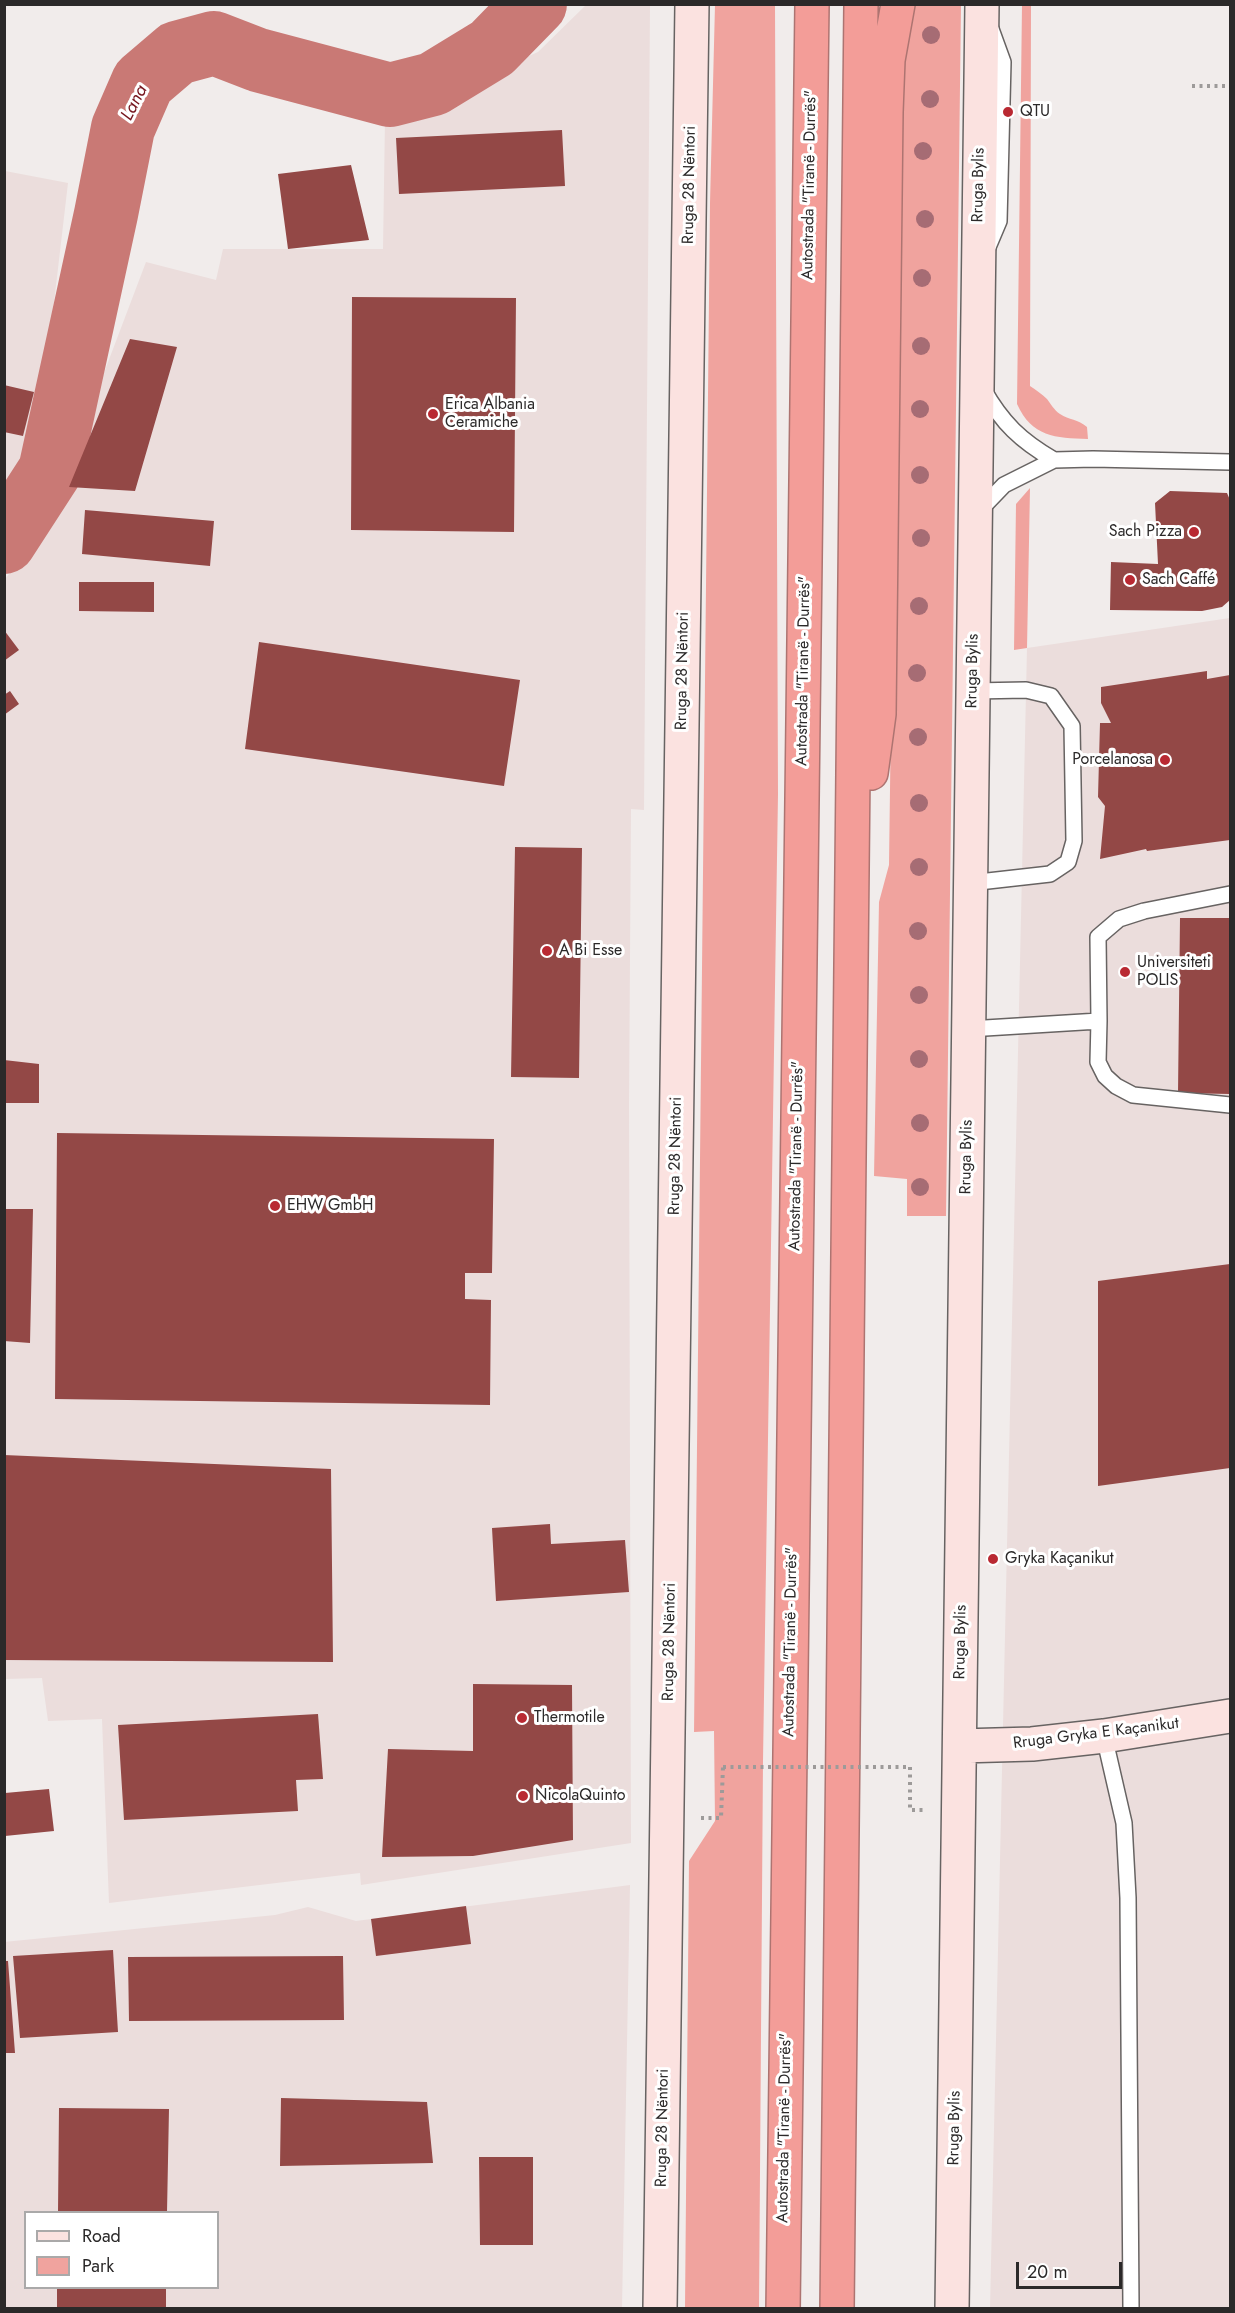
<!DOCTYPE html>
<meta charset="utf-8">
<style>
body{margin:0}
#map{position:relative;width:1235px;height:2313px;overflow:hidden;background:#f1eceb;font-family:Jost,sans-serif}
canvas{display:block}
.frame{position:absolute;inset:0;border:6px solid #2b2929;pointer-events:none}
.legend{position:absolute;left:24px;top:2211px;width:195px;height:78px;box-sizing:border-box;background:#fff;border:2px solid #aaa9a9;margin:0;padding:8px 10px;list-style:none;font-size:18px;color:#2b2929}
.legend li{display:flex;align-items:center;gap:12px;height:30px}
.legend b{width:30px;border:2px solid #aaa9a9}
.scale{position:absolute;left:1016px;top:2262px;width:106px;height:27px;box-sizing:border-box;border:3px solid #2b2929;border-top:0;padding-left:8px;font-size:18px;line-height:21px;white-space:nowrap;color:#2b2929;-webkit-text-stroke:4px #fff;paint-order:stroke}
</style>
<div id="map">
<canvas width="1235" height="2313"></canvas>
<div class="frame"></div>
<ul class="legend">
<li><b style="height:8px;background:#fbe2e0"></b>Road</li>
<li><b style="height:16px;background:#f0a39e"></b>Park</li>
</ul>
<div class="scale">20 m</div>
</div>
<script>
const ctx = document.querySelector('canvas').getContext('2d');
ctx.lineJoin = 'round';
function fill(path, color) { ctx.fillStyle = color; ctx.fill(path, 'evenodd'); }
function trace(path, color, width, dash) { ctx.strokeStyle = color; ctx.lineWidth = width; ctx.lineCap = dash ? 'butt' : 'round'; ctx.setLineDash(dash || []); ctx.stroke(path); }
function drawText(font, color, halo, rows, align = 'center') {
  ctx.font = font + ' Jost,sans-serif'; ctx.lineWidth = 6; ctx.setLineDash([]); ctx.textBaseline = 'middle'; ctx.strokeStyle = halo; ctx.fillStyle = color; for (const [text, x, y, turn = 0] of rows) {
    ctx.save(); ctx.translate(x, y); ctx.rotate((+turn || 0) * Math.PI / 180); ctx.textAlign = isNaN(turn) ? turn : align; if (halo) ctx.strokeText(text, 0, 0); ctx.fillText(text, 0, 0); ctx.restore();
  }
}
const built = new Path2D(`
 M586 5H650L644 810 631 809 629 1105 631 1843 361 1885 360 1873 109 1903 102 1719 48 1721 42 1678 5 1679V579L23 557 55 502 146 262 216 280 223 249H383L385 119 538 52Z
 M5 171 68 183 38 439 23 471 5 492Z
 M1230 618V2308H990L1027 648Z
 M630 1885 622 2308H5L4 1942 275 1915 308 1907 356 1921ZM26 2212H218V2288H26Z`);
const green = new Path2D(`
 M1031 4 1030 386C1036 390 1042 394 1047 399 1051 404 1054 410 1060 414 1069 420 1078 419 1087 427L1088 439C1055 438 1032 437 1017 404L1022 5Z
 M775 5 778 794 763 1760 759 2308H685L689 1861 715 1821 714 1731 694 1732 710 203 715 5Z
 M909 5H961L946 1216H907V1179L874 1176 879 902 889 865 899 102Z
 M1030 488 1027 648 1014 650 1016 504Z`);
const river = new Path2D(`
 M4 542 50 471 106 214 123 128 143 82 177 53 214 43 258 60 390 95 433 84 492 48 535 4`);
const building = new Path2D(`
 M562 130 565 186 399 194 396 138Z
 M351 165 369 240 288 249 278 174Z
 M352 297 516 298 514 532 351 530Z
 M130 339 177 347 135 491 69 487Z
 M4 385 34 392 23 436 4 432Z
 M1170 491 1227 493 1230 500V600L1222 607 1202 611 1110 610 1111 562 1158 564 1155 503Z
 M85 510 214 521 210 566 82 554Z
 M79 582H154V612L79 611Z
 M4 630 19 650 4 661Z
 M259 642 520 680 504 786 245 749Z
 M1207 671V679L1230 675V840L1147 851 1146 849 1100 859 1105 806 1098 797 1100 723H1111L1101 703V687Z
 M10 691 19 704 4 715V695Z
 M515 847 582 848 579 1078 511 1077Z
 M1180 918H1230V1094L1178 1093Z
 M4 1060 39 1064V1103H4Z
 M57 1133 494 1139 492 1273H465V1299L491 1300 490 1405 55 1399Z
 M4 1209H33L30 1343 4 1341Z
 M1230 1264V1468L1098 1486V1281Z
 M4 1455 331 1469 333 1662 4 1660Z
 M550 1524 551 1544 625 1540 629 1592 496 1601 492 1528Z
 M473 1684 572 1685 573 1840 473 1856 382 1857 388 1749 473 1751Z
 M318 1714 323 1779 296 1780 298 1811 124 1820 118 1725Z
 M49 1789 54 1831 5 1836V1793Z
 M466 1906 471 1944 376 1956 371 1919Z
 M113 1950 118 2032 20 2038 13 1956Z
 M343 1956 344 2020 129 2021 128 1957Z
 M4 1961H8L15 2053H4Z
 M281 2098 427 2102 433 2163 280 2166Z
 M59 2108 169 2109 167 2212H58Z
 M479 2157H533V2245H480Z
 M57 2288H166V2308H57Z`);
const path = new Path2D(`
 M1192 86H1230
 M910 1767V1810H923
 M701 1818H721L723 1767`);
const lane = new Path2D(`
 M988 247 999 221 1003 62 991 29
 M983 389C1002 423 1021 441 1054 460
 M978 512 1004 485 1054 460 1093 459 1230 462
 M970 883 1050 874 1068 862 1074 841 1072 726 1051 696 1026 690 973 691
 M1099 1021 1098 1062 1105 1076 1116 1086 1133 1095 1230 1105
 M969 1029 1099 1021 1098 937 1119 919 1144 911 1230 894
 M1104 1736 1124 1823 1128 1898 1131 2308`);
const secondary = new Path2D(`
 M960 1746 1032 1744 1104 1736 1230 1716
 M660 2308 692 4
 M952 2308 982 4`);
const highway = new Path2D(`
 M871 773 879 714 886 112 888 60 898 4
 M783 2308 812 4
 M837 2308 861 4`);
const pathBridge = new Path2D(`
 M723 1767H910`);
const trees = [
 [931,35],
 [930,99],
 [923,151],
 [925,219],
 [922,278],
 [921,346],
 [920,409],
 [920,475],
 [921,538],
 [919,606],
 [917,673],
 [918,737],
 [919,803],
 [919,867],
 [918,931],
 [919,995],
 [919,1059],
 [920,1123],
 [920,1187]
];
const markers = [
 [1008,112,6,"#b92932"],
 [433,414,6,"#b92932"],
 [1194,532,6,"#b92932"],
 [1130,580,6,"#b92932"],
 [1165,760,6,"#b92932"],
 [547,951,6,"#b92932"],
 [1125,972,6,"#b92932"],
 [275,1206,6,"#b92932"],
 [993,1559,6,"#b92932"],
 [522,1718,6,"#b92932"],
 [523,1796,6,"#b92932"]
];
const poiNames = [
 ["QTU",1020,112],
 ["Erica Albania",445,405],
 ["Ceramiche",445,423],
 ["Sach Pizza",1182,532,"right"],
 ["Sach Caffé",1142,580],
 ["Porcelanosa",1153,760,"right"],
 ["A Bi Esse",559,951],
 ["Universiteti",1137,963],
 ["POLIS",1137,981],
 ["EHW GmbH",287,1206],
 ["Gryka Kaçanikut",1005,1559],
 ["Thermotile",534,1718],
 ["NicolaQuinto",535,1796]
];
const streetNames = [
 ["Rruga 28 Nëntori",690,185,-89],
 ["Autostrada \"Tiranë - Durrës\"",810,185,-89],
 ["Rruga Bylis",979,185,-89],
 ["Rruga 28 Nëntori",683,671,-89],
 ["Autostrada \"Tiranë - Durrës\"",804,671,-89],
 ["Rruga Bylis",973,671,-89],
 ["Rruga 28 Nëntori",676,1156,-89],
 ["Autostrada \"Tiranë - Durrës\"",797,1156,-89],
 ["Rruga Bylis",967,1157,-89],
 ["Rruga 28 Nëntori",670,1642,-89],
 ["Autostrada \"Tiranë - Durrës\"",791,1642,-89],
 ["Rruga Bylis",961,1642,-89],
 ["Rruga Gryka E Kaçanikut",1096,1734,-7],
 ["Rruga 28 Nëntori",663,2128,-89],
 ["Autostrada \"Tiranë - Durrës\"",785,2128,-89],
 ["Rruga Bylis",955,2128,-89]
];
const waterNames = [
 ["Lana",135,103,-63]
];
fill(built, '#ebdddc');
fill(green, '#f0a39e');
trace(river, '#c97975', 64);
fill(building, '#934846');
trace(lane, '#676362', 18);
trace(secondary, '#676362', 36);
trace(highway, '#ad7471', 36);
trace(path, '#9d9a99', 4, [3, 4.5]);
trace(lane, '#fff', 15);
trace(secondary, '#fbe2e0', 33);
trace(highway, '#f39d98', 33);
trace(pathBridge, '#9d9a99', 4, [3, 4.5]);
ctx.fillStyle = '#a66c74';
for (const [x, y] of trees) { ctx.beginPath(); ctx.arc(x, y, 9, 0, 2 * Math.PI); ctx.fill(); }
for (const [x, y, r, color] of markers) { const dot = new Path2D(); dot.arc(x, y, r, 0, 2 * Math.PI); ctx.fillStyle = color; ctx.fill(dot); trace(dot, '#fff', 2); }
drawText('16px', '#2b2929', '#fff', poiNames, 'left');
drawText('16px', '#2b2929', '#fff', streetNames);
drawText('italic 18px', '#75141c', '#fff', waterNames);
</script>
